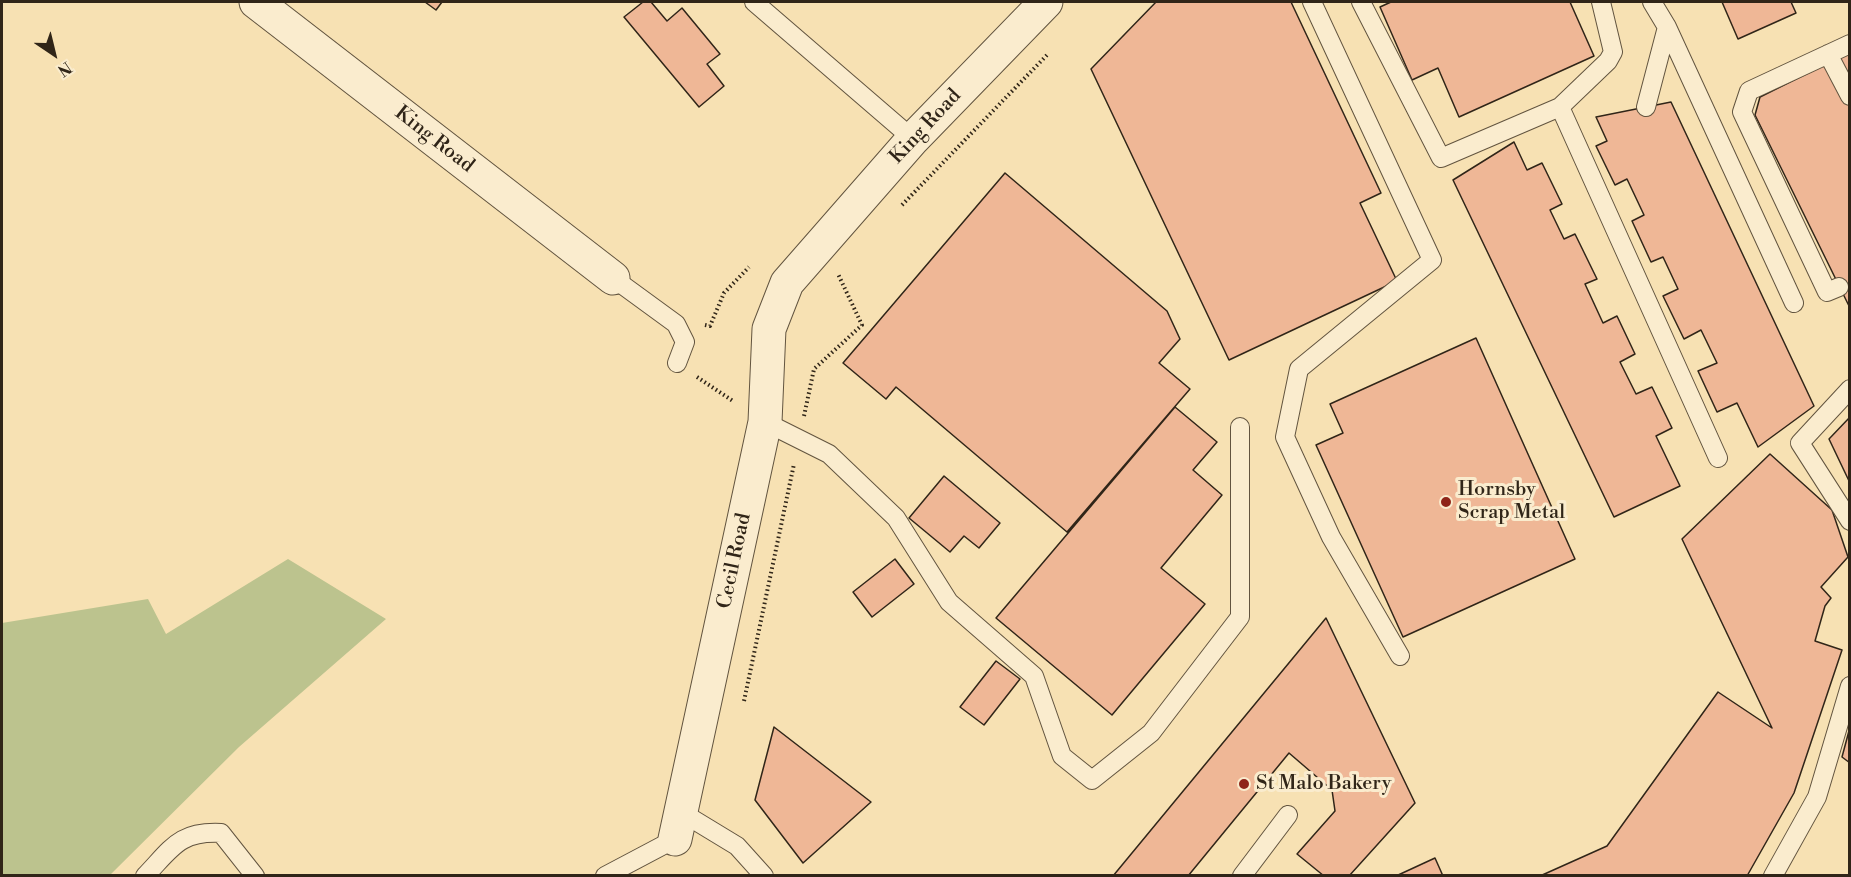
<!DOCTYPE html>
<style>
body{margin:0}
#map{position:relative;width:1851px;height:877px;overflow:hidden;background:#f7e1b3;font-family:"Libre Bodoni",serif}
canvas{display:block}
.frame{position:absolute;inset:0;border:3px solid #302518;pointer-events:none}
.north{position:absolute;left:24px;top:24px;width:60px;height:60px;-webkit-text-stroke:4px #faecce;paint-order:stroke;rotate:145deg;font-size:16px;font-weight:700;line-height:24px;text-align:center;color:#302518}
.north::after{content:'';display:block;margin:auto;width:21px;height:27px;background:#302518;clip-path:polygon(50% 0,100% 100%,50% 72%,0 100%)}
</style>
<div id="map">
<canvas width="1851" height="877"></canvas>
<div class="frame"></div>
<div class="north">N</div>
</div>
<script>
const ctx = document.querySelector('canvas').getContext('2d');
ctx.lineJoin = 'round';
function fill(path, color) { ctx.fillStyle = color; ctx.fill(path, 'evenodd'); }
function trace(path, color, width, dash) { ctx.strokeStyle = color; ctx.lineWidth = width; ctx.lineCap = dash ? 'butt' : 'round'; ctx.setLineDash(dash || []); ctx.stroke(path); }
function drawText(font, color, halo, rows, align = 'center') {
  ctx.font = font + ' "Libre Bodoni",serif'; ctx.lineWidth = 6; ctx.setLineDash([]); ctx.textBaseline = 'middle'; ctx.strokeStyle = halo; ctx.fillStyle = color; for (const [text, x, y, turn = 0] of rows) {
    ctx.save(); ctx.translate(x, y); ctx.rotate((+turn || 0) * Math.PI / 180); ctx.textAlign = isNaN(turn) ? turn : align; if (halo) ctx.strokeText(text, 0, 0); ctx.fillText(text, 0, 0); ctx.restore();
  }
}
const green = new Path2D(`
 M288 559 386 619 239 747 110 875H2V623L148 599 166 634Z`);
const building = new Path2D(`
 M425 2H442L436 10Z
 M643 2H651L667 21 682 8 720 54 707 64 724 86 699 107 624 17Z
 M1156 2H1291L1381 193 1360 203 1397 281 1229 360 1091 69Z
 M1391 2H1570L1594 56 1459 117 1438 68 1412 80 1380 7Z
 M1722 2H1791L1796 13 1738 39Z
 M1848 53 1850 55V308L1755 115 1760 97Z
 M1671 102 1814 406 1758 447 1737 403 1717 412 1698 371 1717 363 1701 330 1684 339 1663 296 1678 289 1663 257 1651 262 1632 221 1644 215 1627 179 1615 185 1596 146 1607 141 1596 117Z
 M1514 142 1527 170 1542 163 1562 204 1550 210 1564 239 1575 234 1597 279 1585 284 1603 323 1617 316 1635 354 1620 362 1636 394 1652 387 1672 428 1656 436 1680 486 1614 517 1453 180Z
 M1005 173 1167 311 1180 339 1159 363 1190 389 1067 532 896 387 886 399 843 363Z
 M1476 338 1575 559 1403 637 1316 445 1343 433 1330 404Z
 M1175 407 1217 442 1193 470 1222 495 1161 568 1205 604 1112 715 996 618Z
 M1850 417V483L1829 439Z
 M1770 454 1832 510 1848 557 1821 587 1831 598 1825 606 1815 641 1842 650 1794 793 1747 876H1540L1607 846 1718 692 1772 728 1682 539Z
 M944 476 1000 523 979 548 964 536 950 552 909 518Z
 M895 559 914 584 872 617 853 592Z
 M1326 618 1415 803 1349 876H1324L1297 854 1335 811 1332 790 1289 753 1188 876H1113Z
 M996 661 1020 679 984 725 960 707Z
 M774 727 871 802 803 863 755 800Z
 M1850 727V763L1842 757Z
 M1435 858 1443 876H1396Z`);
const path = new Path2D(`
 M902 205 1047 55
 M705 325 710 326 724 293 749 267
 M697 377 733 401
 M804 416 814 369 862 325 838 274
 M744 701 794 464`);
const service = new Path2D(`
 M754 2 913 139
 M1312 2 1432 260 1299 369 1285 437 1331 537 1400 656
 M1361 2 1441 158 1560 107
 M1601 2 1613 52 1608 61 1560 107 1718 458
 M1667 27 1794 303
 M1828 54 1850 96
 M1646 107 1667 27 1652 2
 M613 278 676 324 685 342 677 363
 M1839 287 1827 292 1742 112 1749 91 1850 44
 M1850 389 1800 443 1850 521
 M765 422 829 454 896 518 949 602 1034 676 1062 756 1092 780 1151 733 1240 617V427
 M681 812 737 846 764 876
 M145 876C172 848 179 831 221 833L255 876
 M605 876 675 839
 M1242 876 1288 815
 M1773 876 1817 797 1850 686`);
const minor = new Path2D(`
 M256 2 613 278
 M675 839 765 422 769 329 787 283 913 139 1046 2`);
const markers = [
 [1446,502,6,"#8f2418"],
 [1244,784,6,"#8f2418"]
];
const streetNames = [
 ["King Road",926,127,-47],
 ["King Road",434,140,38],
 ["Cecil Road",735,561,-78]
];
const poiNames = [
 ["Hornsby",1458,490],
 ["Scrap Metal",1458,513],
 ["St Malo Bakery",1256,784]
];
fill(green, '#bcc38e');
fill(building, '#efb796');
trace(building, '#302518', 1.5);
trace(service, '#62543f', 20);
trace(minor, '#62543f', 35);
trace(path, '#302518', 4, [1.5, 3]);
trace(service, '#faecce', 18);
trace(minor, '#faecce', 33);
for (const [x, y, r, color] of markers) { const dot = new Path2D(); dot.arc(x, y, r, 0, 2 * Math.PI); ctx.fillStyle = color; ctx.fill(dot); trace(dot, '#faecce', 2); }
drawText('20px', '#302518', '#faecce', streetNames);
drawText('20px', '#302518', '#faecce', poiNames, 'left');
</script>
